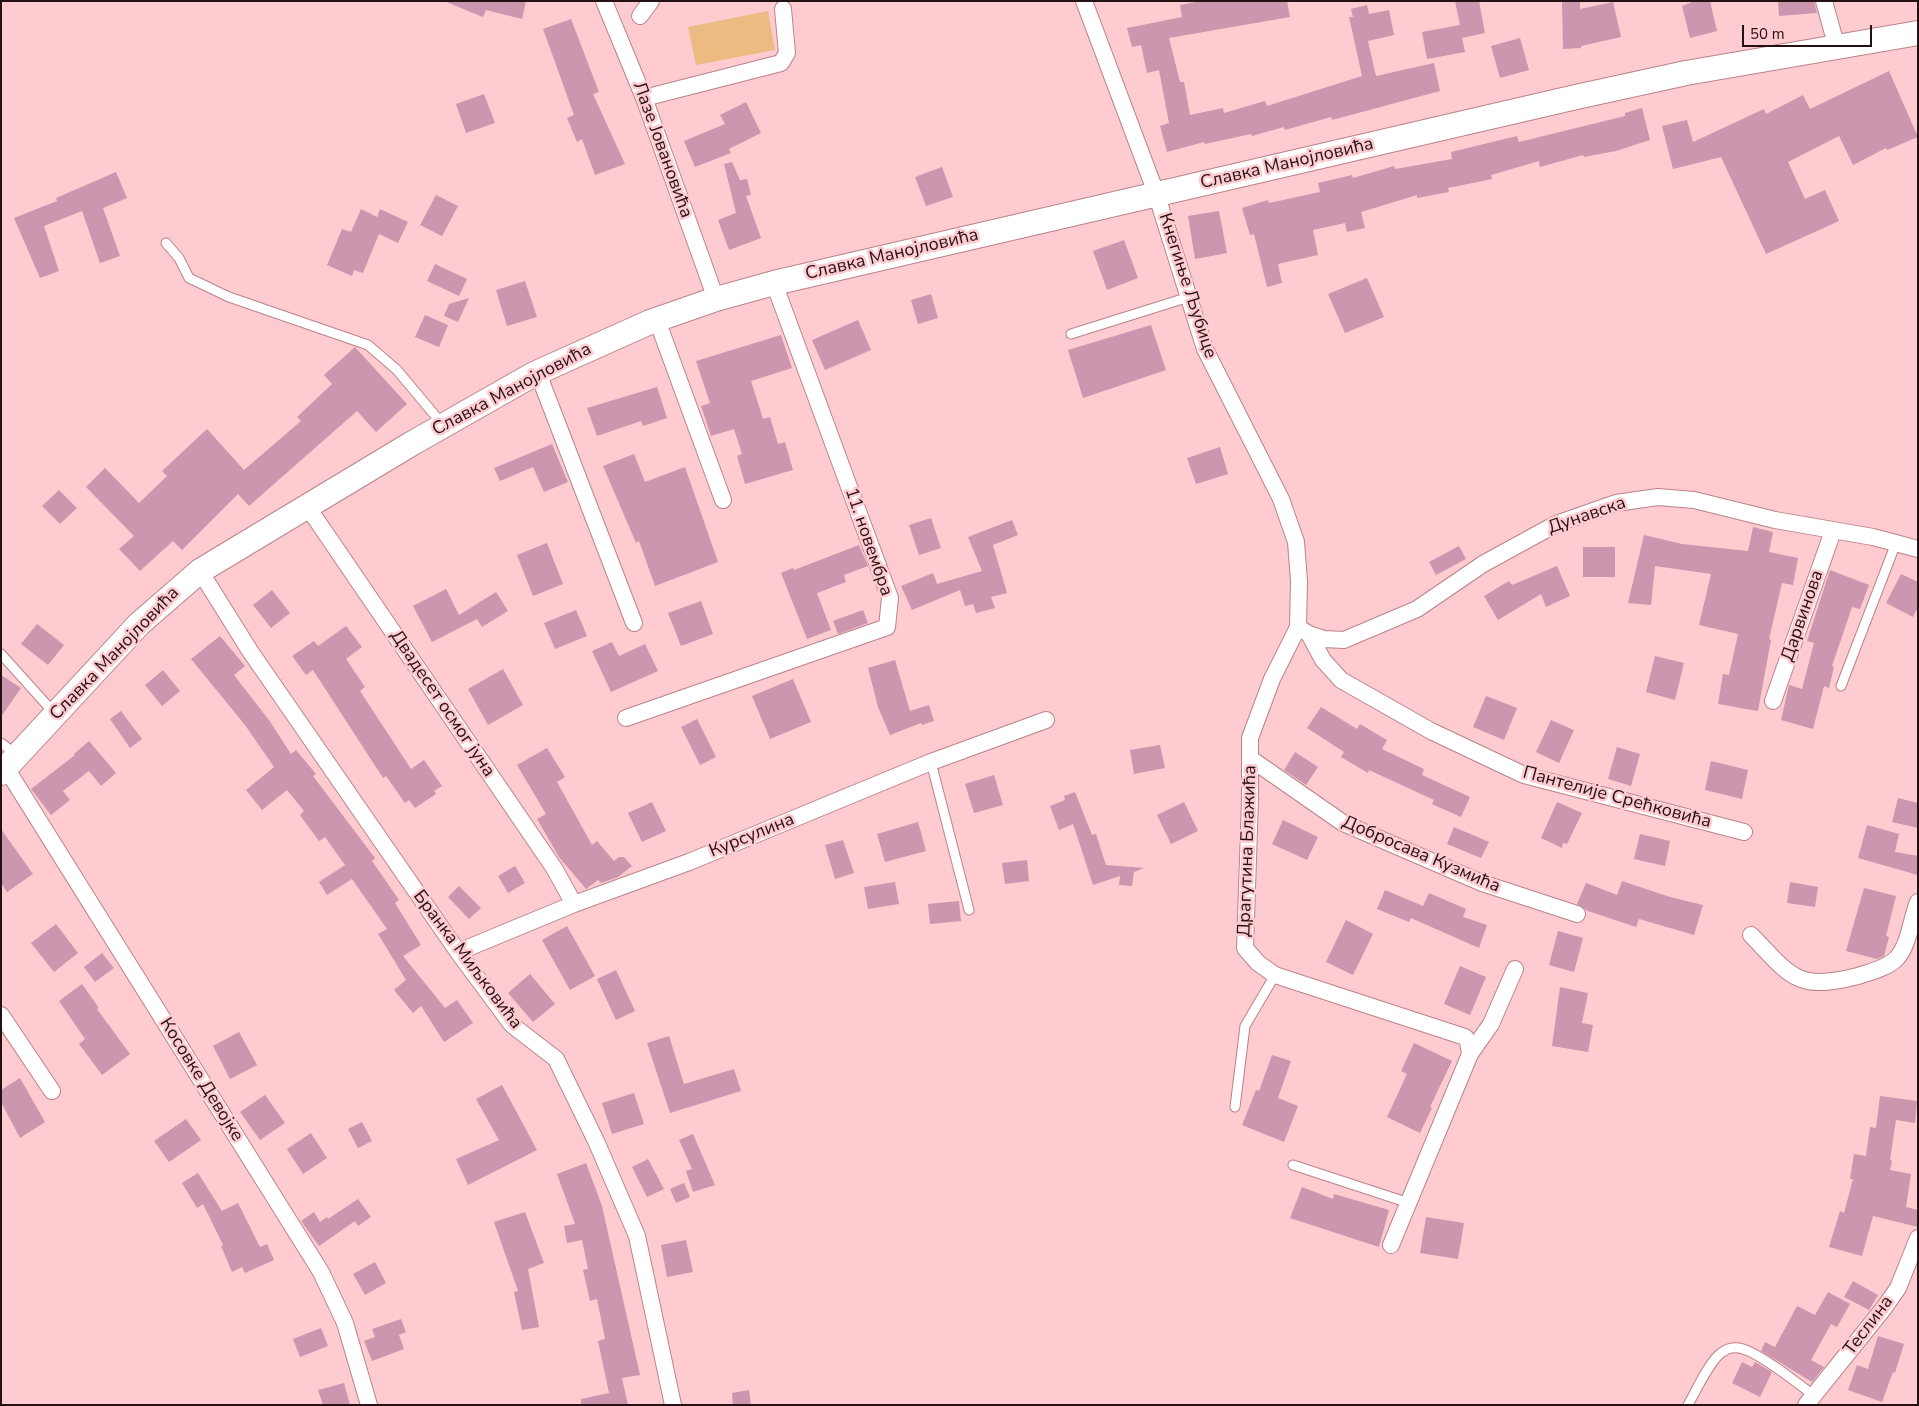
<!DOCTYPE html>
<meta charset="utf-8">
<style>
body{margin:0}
#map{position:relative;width:1919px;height:1406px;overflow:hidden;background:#fecbd1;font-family:"Nunito Sans",sans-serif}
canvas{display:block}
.frame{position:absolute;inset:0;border:2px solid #251013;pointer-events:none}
.scale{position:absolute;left:1742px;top:25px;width:130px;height:22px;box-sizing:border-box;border:2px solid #251013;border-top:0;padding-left:6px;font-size:15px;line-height:18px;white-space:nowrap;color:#251013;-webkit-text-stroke:4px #fecbd1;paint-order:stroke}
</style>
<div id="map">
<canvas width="1919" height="1406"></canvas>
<div class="frame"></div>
<div class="scale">50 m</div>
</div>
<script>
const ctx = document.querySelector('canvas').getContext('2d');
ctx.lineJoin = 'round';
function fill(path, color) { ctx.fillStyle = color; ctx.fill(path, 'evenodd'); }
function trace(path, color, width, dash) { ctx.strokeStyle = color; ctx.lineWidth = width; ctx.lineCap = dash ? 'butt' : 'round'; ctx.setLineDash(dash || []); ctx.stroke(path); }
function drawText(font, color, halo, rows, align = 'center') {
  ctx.font = font + ' "Nunito Sans",sans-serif'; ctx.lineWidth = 5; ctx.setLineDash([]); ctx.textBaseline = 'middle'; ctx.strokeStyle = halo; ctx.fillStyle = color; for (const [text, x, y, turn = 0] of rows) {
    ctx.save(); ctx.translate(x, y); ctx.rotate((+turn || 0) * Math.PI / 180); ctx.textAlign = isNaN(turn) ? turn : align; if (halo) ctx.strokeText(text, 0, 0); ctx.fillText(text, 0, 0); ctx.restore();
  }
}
const green = new Path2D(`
 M768 11 775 50 696 65 688 27Z`);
const building = new Path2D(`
 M444 1H526L522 19 486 10 483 17Z
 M1201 1H1287L1290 17 1169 38 1180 82H1184L1190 115 1223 108 1224 113 1265 101 1267 106 1362 76 1349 17H1353L1351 9 1367 5 1369 14 1389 10 1394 35 1368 41 1376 76 1434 63 1440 91 1332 120 1331 117 1285 130 1284 127 1252 136 1251 134 1205 144 1204 142 1167 152 1160 126 1169 123 1159 70 1147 73 1141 45 1132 47 1127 28 1182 17 1180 5Z
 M1455 1H1479L1485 33 1462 38 1465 52 1427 59 1422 32 1460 25Z
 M1562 1H1580V9L1613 2 1621 37 1581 46V48L1563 49Z
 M1695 1H1710L1717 31 1690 38 1682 6Z
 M1778 1H1814L1817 13 1779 16Z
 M571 19 599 92 593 94 625 164 595 175 582 139 577 142 567 118 574 115 543 29Z
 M1520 38 1529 70 1500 78 1491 46Z
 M1889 71 1918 137 1887 150 1886 148 1853 165 1839 136 1788 162 1805 199 1825 190 1839 221 1766 254 1721 157 1673 169 1662 126 1687 120 1693 142 1764 109 1766 114 1803 95 1810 109Z
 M484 94 495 123 466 133 456 104Z
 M746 102 761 133 729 149 731 153 695 167 684 141 725 124 720 115Z
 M1642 108 1650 140 1616 151 1584 157 1583 155 1540 167 1539 161 1491 175 1492 179 1448 188 1449 192 1417 198V195L1361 212 1365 228 1347 232 1345 223 1313 230 1318 255 1278 264 1282 283 1267 287 1254 234 1250 235 1242 208 1268 200 1269 203 1320 192 1318 183 1352 175 1353 178 1394 166 1395 169 1452 159 1451 152 1517 136 1519 142 1625 116V113Z
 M732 162 740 180 747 179 751 195 746 196 761 238 729 250 718 220 736 213 724 164Z
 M942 167 953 197 926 206 915 177Z
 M116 172 127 198 103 208 120 256 100 263 82 211 44 226 59 271 40 278 14 218 57 201 56 198Z
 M436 195 458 206 442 236 420 225Z
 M361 209 377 217 380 209 408 222 398 243 379 234 363 273 354 270 352 276 327 265 342 229 351 232Z
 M1219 211 1227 253 1195 259 1188 216Z
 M1124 240 1138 278 1107 290 1093 251Z
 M435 264 467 279 459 296 427 281Z
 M1367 278 1384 317 1345 333 1328 294Z
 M525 281 537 317 507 326 496 290Z
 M931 294 938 318 918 324 911 300Z
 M469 298 458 322 444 316 449 304Z
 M425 315 448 325 439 347 415 337Z
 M858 320 871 350 825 370 812 340Z
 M1151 325 1166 370 1083 398 1068 350Z
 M781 335 792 368 751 381 763 419 770 417 778 444 785 442 793 470 745 484 737 456 742 454 734 429 711 436 701 406 710 403 696 361Z
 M355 347 407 404 376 432 357 411 249 506 238 494 182 550 173 541 140 571 119 549 134 536 86 487 105 468 139 503 167 476 162 471 207 429 244 470 301 421 297 417 332 384 324 375Z
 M657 387 667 418 643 426 641 421 597 436 587 408Z
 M552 444 568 482 544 492 533 467 500 481 494 468Z
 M1220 447 1228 474 1196 484 1187 458Z
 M634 454 645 482 685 467 718 562 655 586 639 541 636 543 603 466Z
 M59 490 77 508 60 524 42 506Z
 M931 518 941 548 919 555 909 525Z
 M1012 520 1018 535 993 545 1007 593 991 597 995 608 976 613 973 604 965 606 960 590 912 610 901 586 933 573 937 584 982 571 968 537Z
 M1753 527 1773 532 1769 552 1798 558 1793 585 1782 583 1769 639 1771 640 1758 711 1718 704 1723 674 1729 675 1738 634 1699 625 1711 574 1655 566 1651 605 1628 603 1644 535 1682 544 1748 551Z
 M547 543 563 584 533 596 517 555Z
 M859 545 868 566 844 575 846 582 817 593 831 630 807 639 781 573 793 568 794 570Z
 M1459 546 1466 559 1436 575 1429 562Z
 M1583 547H1615V577H1583Z
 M1557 566 1570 596 1546 607 1541 594 1498 620 1484 596 1509 581 1512 585Z
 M1830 570 1869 585 1860 609 1852 607 1832 666 1834 667 1829 688 1824 686 1813 729 1781 720 1789 685 1802 689 1814 643 1807 641Z
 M1901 574 1918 582V607L1913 617 1886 603Z
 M446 589 459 615 496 592 508 611 482 627 477 619 432 642 413 606Z
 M272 590 290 613 271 628 253 605Z
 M701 601 713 634 681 646 668 613Z
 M576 610 587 636 555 649 544 623Z
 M863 610 868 623 838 634 833 621Z
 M37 624 64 645 48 665 21 644Z
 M346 626 362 647 346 659 365 687 360 691 411 769 424 760 442 786 434 791 436 794 415 808 409 800 405 803 386 776 383 778 313 670 306 675 292 656 314 641 318 646Z
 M220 636 245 666 234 675 269 720 291 754 296 750 316 774 313 776 375 858 372 861 399 900 395 903 421 945 403 956 445 1008 457 1000 473 1023 444 1042 421 1006 413 1013 394 990 406 980 378 934 387 929 352 879 327 895 319 882 345 865 325 837 319 841 300 815 304 811 287 790 262 810 246 790 274 767 245 725 191 659Z
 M612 642 619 656 645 644 658 671 611 692 592 651Z
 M1655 656 1684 663 1675 700 1646 692Z
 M895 660 910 711 929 705 934 721 922 725 921 723 890 735 878 707 868 668Z
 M503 669 523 705 488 725 468 689Z
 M163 670 180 691 162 706 145 685Z
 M1 675 21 688 1 717Z
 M793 679 811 722 770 739 752 696Z
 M1486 696 1517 708 1504 740 1473 727Z
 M1321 707 1357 729 1360 724 1387 740 1382 749 1424 769 1422 775 1470 797 1461 817 1432 804 1434 800 1369 770 1368 773 1341 757 1344 752 1307 728Z
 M121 711 142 739 130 748 110 719Z
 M697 719 716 757 700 765 681 727Z
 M1551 720 1574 730 1559 763 1536 752Z
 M89 741 116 773 101 786 89 771 63 791 70 800 51 815 31 789 75 755 74 754Z
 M1160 745 1165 768 1134 774 1130 750Z
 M1617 747 1640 754 1631 786 1608 779Z
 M547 748 565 777 557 782 592 845 597 841 614 861 619 857H624L632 866 618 877 601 883 598 880 586 889 559 857 537 819 546 814 517 765Z
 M1295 752 1318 767 1306 785 1284 770Z
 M1711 761 1748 770 1742 799 1705 790Z
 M994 775 1003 805 974 813 965 784Z
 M1075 792 1092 835 1096 834 1106 865 1144 868 1134 872 1132 886 1119 885 1120 876 1093 885 1073 824 1059 830 1050 806 1065 800 1064 796Z
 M1898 798 1918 803V828L1892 822Z
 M652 802 666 831 642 842 628 813Z
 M1184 802 1198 831 1171 844 1157 815Z
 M1557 802 1582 813 1567 844 1563 843 1562 848 1541 838Z
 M1283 820 1318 837 1307 860 1272 844Z
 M918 822 926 851 885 862 877 834Z
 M1867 825 1899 834 1895 852 1918 856V875L1858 858Z
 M1454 827 1489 842 1481 858 1447 844Z
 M1 829 33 874 7 892 1 883Z
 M1640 834 1670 841 1665 866 1634 859Z
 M843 840 854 873 835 879 825 845Z
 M1027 860 1029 881 1005 884 1002 863Z
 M515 866 525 883 508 893 498 876Z
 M1622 881 1670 897 1703 905 1694 935 1639 919 1636 927 1588 911 1577 904 1586 883 1617 895Z
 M895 882 899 904 868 909 864 887Z
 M1790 882 1818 887 1815 907 1787 903Z
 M459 886 481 908 469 919 448 897Z
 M1864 888 1896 896 1886 936 1889 937 1884 956 1877 959 1846 951Z
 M1385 890 1423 906 1429 893 1466 909 1463 917 1487 925 1479 948 1411 918 1409 922 1377 909Z
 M959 901 961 921 930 924 928 904Z
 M1346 920 1373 934 1353 975 1326 962Z
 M56 924 78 953 54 972 31 943Z
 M567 926 595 976 570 990 542 940Z
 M1558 931 1583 938 1574 972 1549 965Z
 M102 953 114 968 95 982 84 967Z
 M1460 966 1486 977 1470 1015 1444 1004Z
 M616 970 635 1011 616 1020 597 979Z
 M530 974 555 1004 533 1022 508 993Z
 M82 984 99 1008 97 1009 130 1054 102 1075 79 1044 85 1039 59 1001Z
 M1560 987 1588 993 1582 1023 1593 1025 1588 1052 1552 1046Z
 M239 1032 257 1065 230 1079 213 1046Z
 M669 1036 684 1084 734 1069 741 1091 670 1113 647 1043Z
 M1414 1043 1452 1061 1430 1107 1432 1108 1420 1133 1387 1117 1407 1074 1401 1071Z
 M1272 1055 1291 1061 1278 1098 1298 1106 1284 1142 1242 1125 1256 1090 1259 1091Z
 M20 1078 45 1122 20 1138 1 1102V1090Z
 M502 1085 537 1150 468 1185 456 1159 499 1140 476 1099Z
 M634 1093 644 1124 612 1134 602 1103Z
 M265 1095 285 1123 260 1140 240 1112Z
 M1880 1096 1917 1101 1915 1123 1896 1120 1890 1160 1892 1161 1890 1170 1911 1174 1906 1207 1918 1210V1227L1873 1216 1862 1256 1829 1247 1840 1211 1844 1213 1853 1179H1850L1854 1154 1866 1156 1870 1127 1876 1128Z
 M186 1119 201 1140 169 1162 154 1141Z
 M362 1122 372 1141 358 1148 348 1129Z
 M311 1133 327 1158 303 1174 287 1149Z
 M693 1134 715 1185 693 1192 686 1171 692 1169 679 1140Z
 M648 1159 664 1189 647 1197 632 1167Z
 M586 1163 602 1206 640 1375 622 1378 628 1405H581V1399L609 1393 598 1341 605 1339 597 1299 590 1301 583 1270 588 1269 582 1240 567 1243 564 1226 575 1224 557 1174Z
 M198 1173 222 1211 238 1203 260 1247 267 1244 274 1260 245 1273 242 1267 232 1272 221 1246 223 1245 203 1204 197 1208 182 1183Z
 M684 1183 690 1197 676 1203 670 1189Z
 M1302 1187 1333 1199 1334 1194 1389 1210 1379 1247 1290 1218Z
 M358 1199 371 1217 358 1226 355 1221 319 1246 301 1221 314 1212 320 1222 327 1217 328 1219Z
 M525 1212 544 1263 528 1269 539 1327 522 1330 514 1292 518 1291 494 1222Z
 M1426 1217 1464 1223 1458 1259 1420 1253Z
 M686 1240 693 1272 667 1277 661 1245Z
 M375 1262 386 1283 365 1295 353 1274Z
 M1853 1281 1878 1295 1869 1310 1844 1297Z
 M1828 1292 1850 1304 1837 1327 1831 1324 1811 1360 1824 1367 1812 1382 1761 1351 1765 1342 1775 1347 1797 1306 1815 1315Z
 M401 1319 406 1332 399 1335 404 1349 372 1361 364 1341 375 1337 372 1329Z
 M321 1328 328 1346 300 1357 293 1339Z
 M1878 1336 1904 1344 1895 1373 1893 1372 1882 1402 1848 1390 1857 1365 1868 1369Z
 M1742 1362 1752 1367 1755 1362 1772 1372 1760 1397 1732 1383Z
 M344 1383 350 1405H323L318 1390Z
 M749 1390 751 1405H733L732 1393Z`);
const lane = new Path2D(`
 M166 243 179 258 189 278 229 297 368 345 397 370 443 425
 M1071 334 1189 297
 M1 654 55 714
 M1841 686 1896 543
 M1 743 17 755
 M931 762 969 910
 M1235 1107 1245 1026 1275 975
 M1293 1165 1409 1203
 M1688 1405C1696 1391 1709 1362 1721 1353 1726 1349 1733 1347 1739 1348 1755 1350 1799 1384 1813 1395`);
const street = new Path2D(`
 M604 1 644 98 716 299
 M1084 1 1156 193 1205 349 1281 499 1296 542 1299 581 1298 627 1272 679 1250 738V799L1245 948 1258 963 1275 975 1465 1037 1468 1041 1470 1054 1391 1245
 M1824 1 1837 48
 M640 16 651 1
 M644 98 781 63 787 53 783 9
 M657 320 723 500
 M538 373 634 623
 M307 506 554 868 574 904
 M200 571 250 651 458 952 512 1025 556 1059 596 1141 637 1236 673 1405
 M1304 631 1309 634 1323 660 1341 680 1431 731 1524 775 1744 832
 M1309 634 1324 639 1344 640 1417 609 1483 564 1556 524 1616 503 1658 497 1694 500 1775 520 1873 537 1918 549
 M1773 701 1833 531
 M626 718 887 627 890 598 774 283
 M1251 759 1343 823 1482 883 1577 914
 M6 768 321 1272 345 1323 369 1405
 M1751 935C1791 976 1796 992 1858 976 1870 972 1887 968 1896 959 1909 946 1911 919 1918 902
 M458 952 574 904 689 862 931 762 1046 720
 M1 1015 52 1091
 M1470 1054 1491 1024 1515 969
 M1806 1405 1884 1308 1898 1288 1918 1238`);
const secondary = new Path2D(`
 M1 773 139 624 200 571 411 444 534 374 650 322 716 299 774 283 1576 97 1686 73 1918 33`);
const streetNames = [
 ["Лазе Јовановића",662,150,70],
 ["Славка Манојловића",1287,164,-13],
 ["Славка Манојловића",892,255,-13],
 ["Кнегиње Љубице",1187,286,72],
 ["Славка Манојловића",512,390,-28],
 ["Дунавска",1587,516,-19],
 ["11. новембра",868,542,71],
 ["Дарвинова",1803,616,-71],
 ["Славка Манојловића",115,654,-46],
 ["Двадесет осмог јуна",442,704,56],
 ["Пантелије Срећковића",1617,798,15],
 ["Курсулина",752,836,-22],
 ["Драгутина Блажића",1248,851,-88],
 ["Добросава Кузмића",1421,855,23],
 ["Бранка Миљковића",467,960,53],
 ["Косовке Девојке",201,1080,58],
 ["Теслина",1869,1326,-53]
];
fill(green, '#ebbb82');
fill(building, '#cc96ae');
trace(lane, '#bc8289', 11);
trace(street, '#bc8289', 18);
trace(secondary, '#bc8289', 26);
trace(lane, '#fff', 9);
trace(street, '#fff', 16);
trace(secondary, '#fff', 24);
drawText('18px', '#251013', '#fecbd1', streetNames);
</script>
